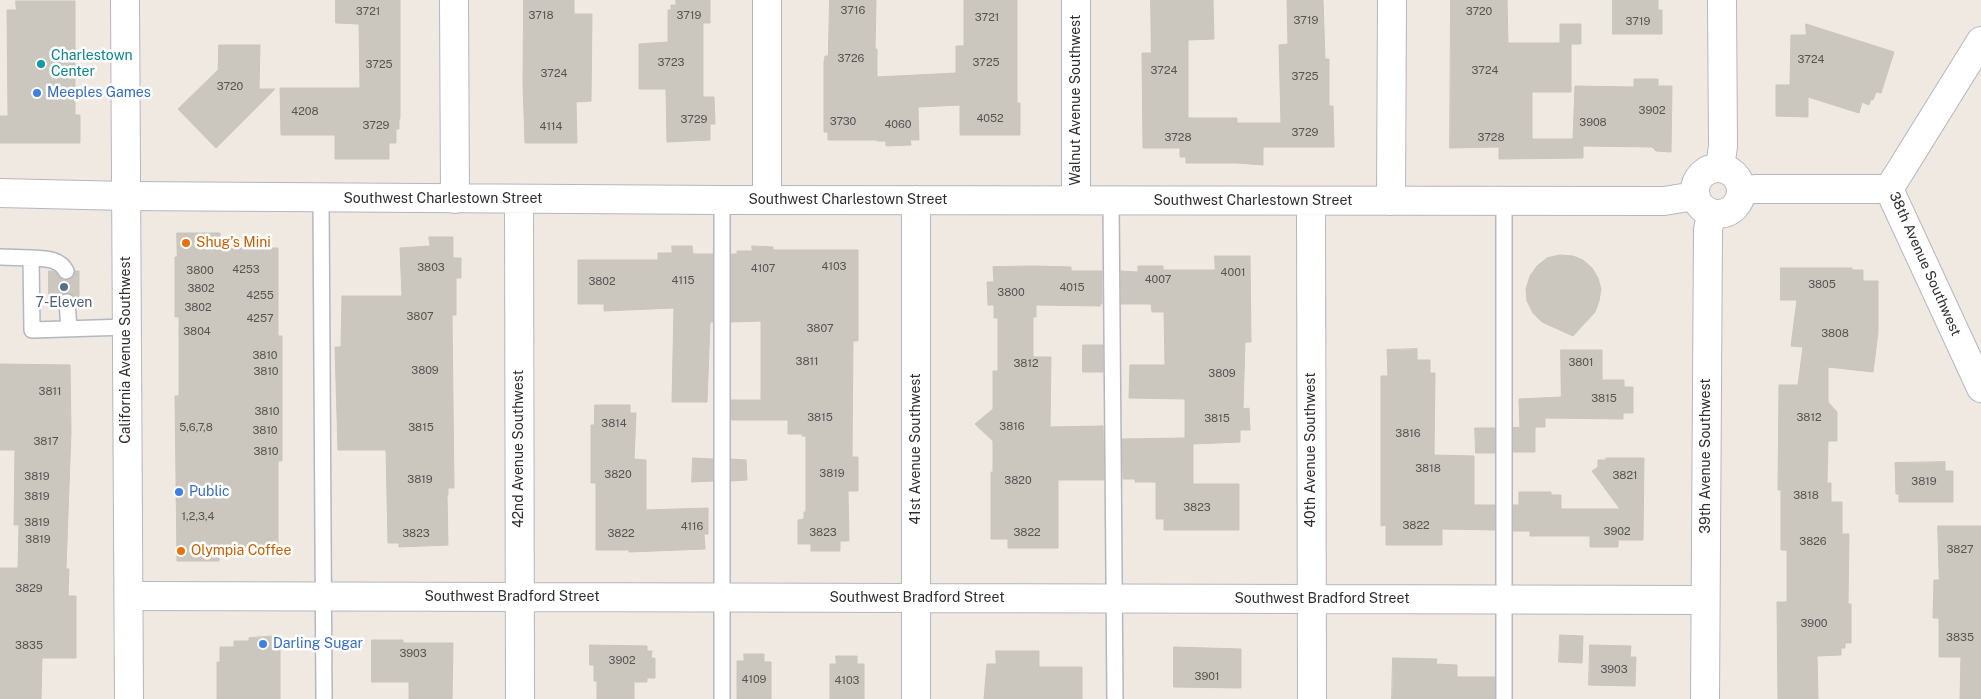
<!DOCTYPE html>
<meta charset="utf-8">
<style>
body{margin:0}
canvas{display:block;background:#efe9e1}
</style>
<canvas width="1981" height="699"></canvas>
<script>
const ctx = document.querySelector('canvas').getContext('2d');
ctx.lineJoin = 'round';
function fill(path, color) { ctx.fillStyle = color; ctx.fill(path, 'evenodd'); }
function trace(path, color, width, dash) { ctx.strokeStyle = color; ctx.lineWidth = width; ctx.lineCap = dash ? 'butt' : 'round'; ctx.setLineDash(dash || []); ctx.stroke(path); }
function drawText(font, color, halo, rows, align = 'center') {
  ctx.font = font + ' "Public Sans",sans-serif'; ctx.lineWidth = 5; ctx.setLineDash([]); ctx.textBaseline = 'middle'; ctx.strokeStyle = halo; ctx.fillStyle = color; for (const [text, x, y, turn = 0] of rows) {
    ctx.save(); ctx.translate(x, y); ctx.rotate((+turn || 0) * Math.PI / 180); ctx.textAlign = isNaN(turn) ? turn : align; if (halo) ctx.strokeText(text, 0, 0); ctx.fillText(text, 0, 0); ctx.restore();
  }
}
const building = new Path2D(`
 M336 0H400V119H399V129H396V143H389V159H335V135H281L280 88H360L359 24 336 23Z
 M524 0H574V14H592L591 101 576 102 577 143H525L523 83Z
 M676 0H710V23H703V97H714L715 124H710V140L667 142 666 89H639V44L668 42V10H671V5H676Z
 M830 0H876L875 49H877V77L956 73V46H964V0H1017V103H1020V135H960V105L918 107 919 140H910L911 145 886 146V141H877V140H828V132H824V63L825 56H828Z
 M1151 0H1213L1214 39 1188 40V118H1237V123H1281L1279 45 1288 44 1287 0H1323L1325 59H1329V106H1333L1334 147H1263V165L1237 163H1186V157H1180V148H1143L1142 53H1151Z
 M1451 0H1507L1508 43H1560V24H1581V44H1571V92H1532V139H1573L1575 86 1634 87V79H1658V86H1672L1671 152 1656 151 1652 147 1583 146V158L1499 159V147L1450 148Z
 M1613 0H1658V10H1662V34H1613Z
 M16 1H75V115H80V143H0V116H8L7 10H16Z
 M1806 24 1894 52 1881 93 1876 92 1873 100 1871 99 1869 105 1862 102 1859 113 1808 97V117L1776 116V85H1790L1791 35H1806Z
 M219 45H260L259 89H275L216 148 178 109 218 70Z
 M177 233H220V248H278V336H282V461H278V550H219V561H177L175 396H179V317H175V257H177Z
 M429 237H453V258H461V278H456V315H452L454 488H448V495H447L448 545 399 547V543H388L386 450H338L335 347H341L342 296H402L400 248 430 246Z
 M672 246H692L693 254H713V322H710L707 402H672L674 308 604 311V304H578V260H658V253H672Z
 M752 246 773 247V250H858V341H853L852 457H858V491H848L849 541H840V551H811V544H798V520L804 519V512H806V436H802V434H788V420H731V400H761V321L731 322V254H737V251H752Z
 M1560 255 1573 256 1583 260 1592 268 1598 278 1601 289 1599 301 1595 312 1573 336 1542 322 1533 313 1527 301 1526 289 1530 276 1537 266 1547 258Z
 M1215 256H1250L1251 342H1245L1243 409 1249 408 1250 430H1240V442L1193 444V484H1239V530H1164V519H1156V482H1135V479H1123L1122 439 1185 438V399L1129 398 1130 365H1165L1164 312H1152L1151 304H1121V271L1138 272V266H1163V270H1215Z
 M1035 266 1071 267V271H1102V304H1100V306L1036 305V317H1033V357H1051L1050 427 1103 426 1104 480H1058V548H1008V539H991V472H993V441L975 424 993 409V371H998V318H994V305H988L987 282H994L993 267Z
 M1781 268H1852V270H1863V281H1878V332L1873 372 1828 367V402L1837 412V441H1828L1827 483H1831V502H1842V534H1849L1848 604H1851V643H1845V648H1841V655L1817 656 1818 699H1778L1777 602H1787V550H1781V490H1778L1779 385H1798L1803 347 1791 346 1797 300H1781Z
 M49 271H54L62 279 66 280 72 278 75 271H79V302H76L71 294 67 293 61 295 58 302H49Z
 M1083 345H1103V372H1083Z
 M1417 349V360H1430V373H1435L1434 455 1474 456V505H1495V530L1442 529V545H1386V525L1381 526V376H1388L1387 350Z
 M1561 350H1602V380H1624V387H1633V413H1623V419L1545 418V427H1520L1519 399 1561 397Z
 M0 364 70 365 71 432 66 569H69L68 596H76V658H42L41 699H0V568H18L19 525H14L15 450H0Z
 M595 405H630V413H636L634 459 646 460V510L708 508V534H704L705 549 629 552V550H596V483H591V425H594Z
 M1535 427V452H1513V428Z
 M1475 428H1495V453H1476Z
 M693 458 713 459V481L692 482Z
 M1606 458H1644L1643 540H1618V547H1590V536H1530V531H1513V505H1519V492H1551V495H1561V509H1620L1592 471 1598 467V460H1606Z
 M731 459 746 460 747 480 731 481Z
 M1945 462V471H1953V502H1899V494H1896L1895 463Z
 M1938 526H1981V699H1960L1961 657H1939V618H1933L1934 580H1939Z
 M1560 635 1583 636 1582 663 1559 662Z
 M280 636V699H217V662H220V647H234V641H249V638Z
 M372 640H403V643H453L452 699H409V682H372Z
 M590 645 647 646V651H652L651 658H655V678H647V682H634V699H597V681H594V665H590Z
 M1590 645 1631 646 1630 657H1636L1635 686 1589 685Z
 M1174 647 1241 649V688L1174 687Z
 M996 651H1039V667H1082V699H984L987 664H996Z
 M744 654H764V662H771V699H737V661H744Z
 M836 656H857V664H864V699H830V664H836Z
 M1393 658 1437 659 1436 664 1457 665V677H1495V699H1392Z`);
const lane = new Path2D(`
 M321 198 324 699
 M722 200V699
 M1111 201 1115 699
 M0 257 31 258 32 330 126 327
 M31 258C45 259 59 258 66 271
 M67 302 69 329
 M1504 699V201`);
const street = new Path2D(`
 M454 0 455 199
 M1981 41 1889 189 1981 388
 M1695 191a23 23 0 1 1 46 0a23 23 0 1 1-46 0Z
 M1720 168 1723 146 1722 0
 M1741 191 1755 189H1889
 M126 196 722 200 1664 201 1695 196
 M519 199 520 699
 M767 200V0
 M916 200V699
 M1076 200V0
 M1311 201 1312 699
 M1391 201 1392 0
 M129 596 1705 600
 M1705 699 1708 230 1711 214`);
const secondary = new Path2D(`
 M125 0 129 699
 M0 193 126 196`);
const markers = [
 [41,64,5,"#0f9aa8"],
 [37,93,5,"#3f7fe0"],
 [186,243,5,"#e8710a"],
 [64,287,5,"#5c6f8a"],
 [179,492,5,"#3f7fe0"],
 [181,551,5,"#e8710a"],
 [263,644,5,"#3f7fe0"]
];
const numberNames = [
 ["3716",853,11],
 ["3721",368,12],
 ["3720",1479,12],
 ["3718",541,16],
 ["3719",689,16],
 ["3721",987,18],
 ["3719",1306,21],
 ["3719",1638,22],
 ["3726",851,59],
 ["3724",1811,60],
 ["3723",671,63],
 ["3725",986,63],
 ["3725",379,65],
 ["3724",1164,71],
 ["3724",1485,71],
 ["3724",554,74],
 ["3725",1305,77],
 ["3720",230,87],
 ["3902",1652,111],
 ["4208",305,112],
 ["4052",990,119],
 ["3729",694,120],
 ["3730",843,122],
 ["3908",1593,123],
 ["4060",898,125],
 ["3729",376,126],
 ["4114",551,127],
 ["3729",1305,133],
 ["3728",1178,138],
 ["3728",1491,138],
 ["4103",834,267],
 ["3803",431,268],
 ["4107",763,269],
 ["4253",246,270],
 ["3800",200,271],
 ["4001",1233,273],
 ["4007",1158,280],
 ["4115",683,281],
 ["3802",602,282],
 ["3805",1822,285],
 ["4015",1072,288],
 ["3802",201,289],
 ["3800",1011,293],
 ["4255",260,296],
 ["3802",198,308],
 ["3807",420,317],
 ["4257",260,319],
 ["3807",820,329],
 ["3804",197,332],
 ["3808",1835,334],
 ["3810",265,356],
 ["3811",807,362],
 ["3801",1581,363],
 ["3812",1026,364],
 ["3809",425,371],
 ["3810",266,372],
 ["3809",1222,374],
 ["3811",50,392],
 ["3815",1604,399],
 ["3810",267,412],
 ["3815",820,418],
 ["3812",1809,418],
 ["3815",1217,419],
 ["3814",614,424],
 ["3816",1012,427],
 ["5,6,7,8",196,428],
 ["3815",421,428],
 ["3810",265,431],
 ["3816",1408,434],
 ["3817",46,442],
 ["3810",266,452],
 ["3818",1428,469],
 ["3819",832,474],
 ["3820",618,475],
 ["3821",1625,476],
 ["3819",37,477],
 ["3819",420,480],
 ["3820",1018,481],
 ["3819",1924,482],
 ["3818",1806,496],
 ["3819",37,497],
 ["3823",1197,508],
 ["1,2,3,4",198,517],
 ["3819",37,523],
 ["3822",1416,526],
 ["4116",692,527],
 ["3902",1617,532],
 ["3823",823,533],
 ["3822",1027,533],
 ["3823",416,534],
 ["3822",621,534],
 ["3819",38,540],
 ["3826",1813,542],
 ["3827",1960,550],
 ["3829",29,589],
 ["3900",1814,624],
 ["3835",1960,638],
 ["3835",29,646],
 ["3903",413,654],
 ["3902",622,661],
 ["3903",1614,670],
 ["3901",1207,677],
 ["4109",754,680],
 ["4103",847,681]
];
const cultureNames = [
 ["Charlestown",51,56],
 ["Center",51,72]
];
const shopNames = [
 ["Meeples Games",47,93],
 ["Public",189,492],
 ["Darling Sugar",273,644]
];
const streetNames = [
 ["Walnut Avenue Southwest",1076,100,-90],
 ["Southwest Charlestown Street",443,199],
 ["Southwest Charlestown Street",848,200],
 ["Southwest Charlestown Street",1253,201],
 ["38th Avenue Southwest",1925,264,66],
 ["California Avenue Southwest",126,350,-90],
 ["42nd Avenue Southwest",519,449,-90],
 ["41st Avenue Southwest",916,449,-90],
 ["40th Avenue Southwest",1311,450,-90],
 ["39th Avenue Southwest",1706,456,-90],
 ["Southwest Bradford Street",512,597],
 ["Southwest Bradford Street",917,598],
 ["Southwest Bradford Street",1322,599]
];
const foodNames = [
 ["Shug’s Mini",196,243],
 ["Olympia Coffee",191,551]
];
const serviceNames = [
 ["7-Eleven",64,303]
];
fill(building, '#cbc7bf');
trace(building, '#cbc5ba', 1);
trace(lane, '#b4b7c1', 18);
trace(street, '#b4b7c1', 30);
trace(secondary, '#b4b7c1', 30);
trace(lane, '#fff', 15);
trace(street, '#fff', 28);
trace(secondary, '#fff', 28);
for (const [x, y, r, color] of markers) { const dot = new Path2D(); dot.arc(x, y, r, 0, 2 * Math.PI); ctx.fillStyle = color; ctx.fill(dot); trace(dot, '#fff', 2); }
drawText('11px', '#555452', null, numberNames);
drawText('14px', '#0d838f', '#fff', cultureNames, 'left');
drawText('14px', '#366cbe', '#fff', shopNames, 'left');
drawText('14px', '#2e2e2e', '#fff', streetNames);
drawText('14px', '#c56008', '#fff', foodNames, 'left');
drawText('14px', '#4e5e75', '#fff', serviceNames);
</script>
